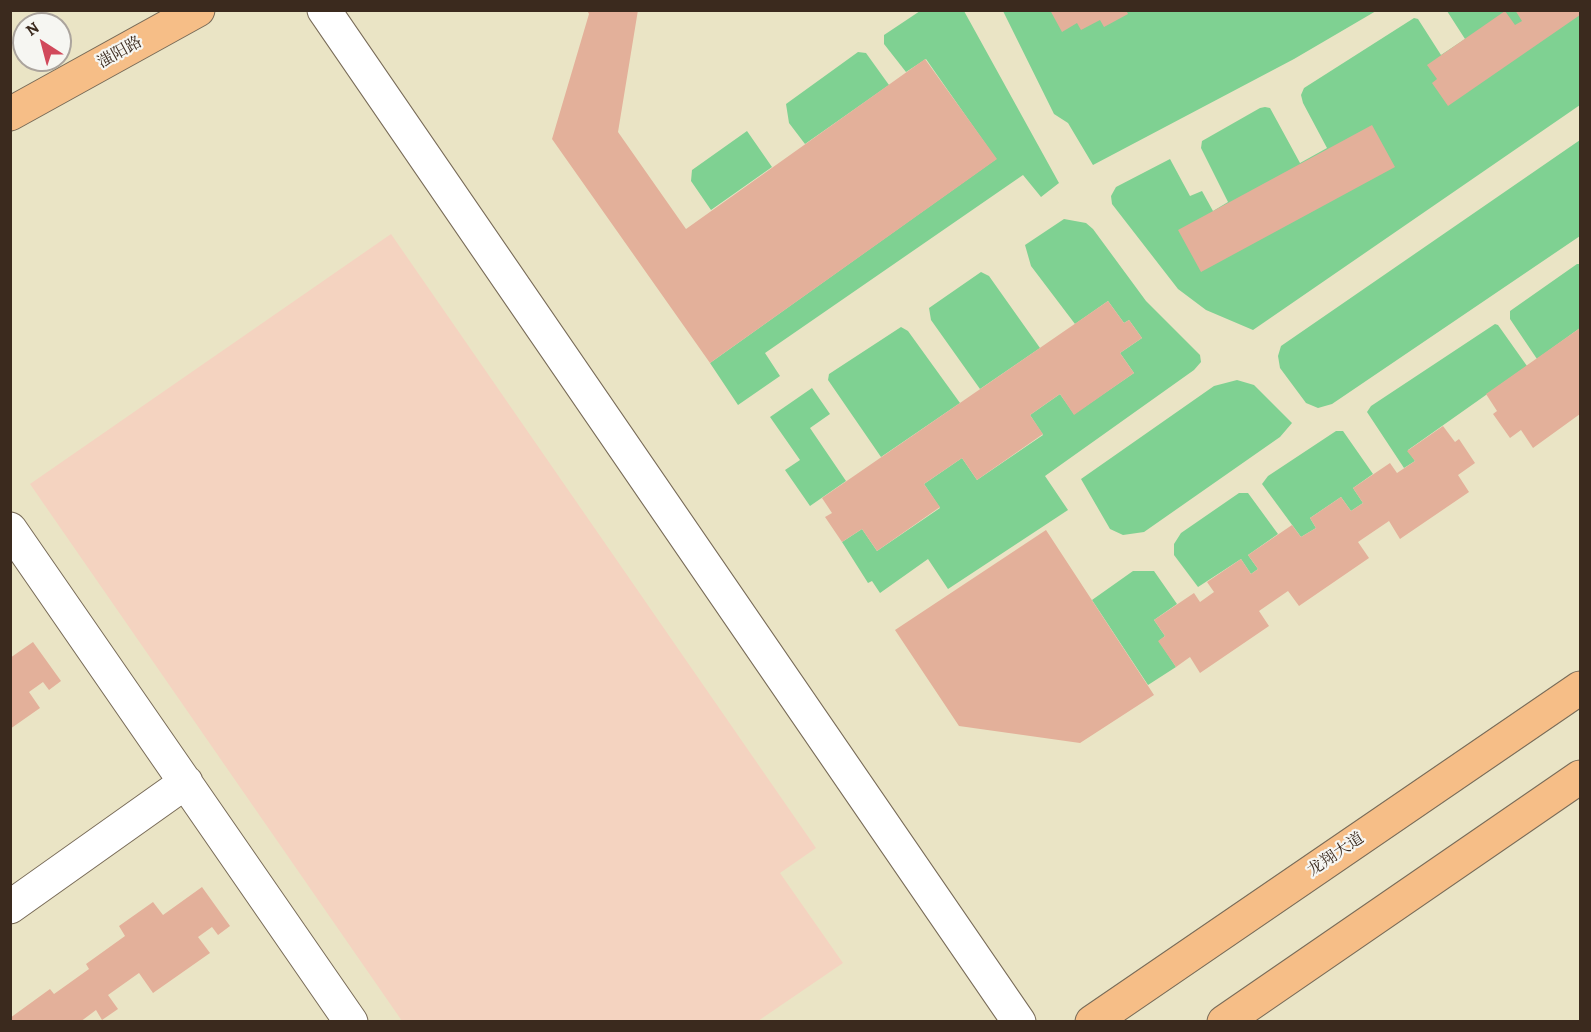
<!DOCTYPE html>
<meta charset="utf-8">
<style>
body{margin:0}
#map{position:relative;width:1591px;height:1032px;overflow:hidden;background:#eae4c5;font-family:Alegreya,serif}
canvas{display:block}
.frame{position:absolute;inset:0;border:12px solid #3b2a1e;pointer-events:none}
.north{position:absolute;left:12px;top:12px;width:60px;height:60px;box-sizing:border-box;background:#f6f6f2;border:2px solid #aba49d;border-radius:50%;rotate:324deg;font-size:16px;font-weight:700;line-height:24px;text-align:center;color:#3b2a1e}
.north::after{content:'';display:block;margin:auto;width:21px;height:27px;background:#d1495b;clip-path:polygon(50% 0,100% 100%,50% 72%,0 100%)}
</style>
<div id="map">
<canvas width="1591" height="1032"></canvas>
<div class="frame"></div>
<div class="north">N</div>
</div>
<script>
const ctx = document.querySelector('canvas').getContext('2d');
ctx.lineJoin = 'round';
function fill(path, color) { ctx.fillStyle = color; ctx.fill(path, 'evenodd'); }
function trace(path, color, width, dash) { ctx.strokeStyle = color; ctx.lineWidth = width; ctx.lineCap = dash ? 'butt' : 'round'; ctx.setLineDash(dash || []); ctx.stroke(path); }
function drawText(font, color, halo, rows, align = 'center') {
  ctx.font = font + ' Alegreya,"Noto Serif SC",serif'; ctx.lineWidth = 4.5; ctx.setLineDash([]); ctx.textBaseline = 'middle'; ctx.strokeStyle = halo; ctx.fillStyle = color; for (const [text, x, y, turn = 0] of rows) {
    ctx.save(); ctx.translate(x, y); ctx.rotate((+turn || 0) * Math.PI / 180); ctx.textAlign = isNaN(turn) ? turn : align; if (halo) ctx.strokeText(text, 0, 0); ctx.fillText(text, 0, 0); ctx.restore();
  }
}
const built = new Path2D(`
 M391 234 816 848 780 873 843 963 758 1021H402L30 484Z`);
const green = new Path2D(`
 M920 11H964L1059 183 1041 197 1023 175 765 353 780 376 738 405 710 363 996 159 926 59 906 72 884 44V35Z
 M1003 11H1376L1294 59 1093 165 1068 123 1054 114Z
 M1447 11H1580V105L1253 330 1206 310 1178 289 1112 204 1111 196 1116 187 1170 159 1190 196 1202 191 1213 211 1228 202 1201 148 1202 141 1260 108 1265 107 1270 108 1300 163 1327 148 1303 103 1301 95 1304 88 1414 18 1418 19 1441 55 1465 39Z
 M858 52 866 53 889 85 805 144 789 123 786 104Z
 M747 131 772 167 711 210 691 181 692 170Z
 M1580 140V236L1332 404 1318 408 1306 403 1280 368 1278 356 1281 346Z
 M1064 219 1086 223 1093 229 1146 301 1200 355 1201 362 1194 370 1045 476 1068 510 948 589 928 559 880 593 872 581 868 583 842 542 862 529 877 551 940 508 924 484 962 458 977 480 1043 435 1030 415 1060 394 1074 414 1134 373 1120 353 1142 338 1129 320 1124 323 1108 301 1075 324 1031 266 1025 245Z
 M1577 264H1580V328L1537 359 1510 319V311Z
 M981 272 989 276 1040 348 980 389 931 320 929 308Z
 M1495 324 1498 325 1527 366 1408 450 1415 461 1404 468 1367 412 1371 406Z
 M901 327 908 331 960 403 881 457 828 380 829 374Z
 M1237 380 1254 385 1292 423 1280 437 1144 532 1123 535 1110 529 1081 479 1214 386Z
 M812 388 830 414 810 428 846 481 810 506 785 470 800 460 770 417Z
 M1336 431H1343L1373 474 1353 488 1363 503 1351 511 1341 497 1310 518 1316 528 1301 537 1262 484 1268 476Z
 M1239 493H1248L1278 534 1248 555 1258 569 1251 574 1241 559 1198 587 1174 555V544L1181 533Z
 M1133 571H1154L1177 604 1154 620 1165 636 1159 641 1176 667 1148 685 1092 600Z`);
const building = new Path2D(`
 M587 10H638L618 132 686 229 925 59 997 159 710 363 552 139 589 14Z
 M1050 10H1126L1128 14 1104 27 1100 20 1081 30 1077 23 1062 32Z
 M1515 10H1580V15L1448 106 1432 83 1437 79 1427 65 1505 11 1515 25 1522 21Z
 M1372 125 1395 167 1201 272 1178 230Z
 M1108 301 1124 323 1129 320 1142 338 1120 353 1134 373 1074 415 1060 394 1030 415 1043 434 977 480 962 458 924 484 940 507 877 551 862 529 842 542 825 517 832 513 822 498Z
 M1580 328V414L1533 448 1521 430 1510 438 1493 414 1497 411 1486 394Z
 M1443 426 1455 442 1459 439 1475 463 1458 475 1469 492 1400 539 1389 521 1358 542 1369 558 1299 606 1288 591 1259 611 1269 626 1200 673 1190 657 1176 667 1158 641 1165 636 1154 620 1194 593 1200 602 1214 592 1207 582 1241 559 1251 574 1258 569 1248 555 1292 525 1301 537 1316 528 1310 518 1341 497 1351 511 1363 503 1353 488 1390 463 1397 473 1415 461 1407 451Z
 M1046 530 1154 695 1080 743 959 726 895 630Z
 M33 642 61 681 49 690 43 682 29 692 40 708 10 729V658Z
 M202 887 230 926 218 935 212 927 198 937 210 953 153 993 139 973 108 995 118 1009 102 1020 96 1010 80 1022H10V1018L50 989 54 994 89 969 86 964 125 936 119 926 153 902 163 915Z`);
const minor = new Path2D(`
 M324 10 1019 1022
 M10 529 351 1022
 M10 907 186 782`);
const major = new Path2D(`
 M10 114 198 10
 M1092 1022 1580 688
 M1224 1022 1580 777`);
const streetNames = [
 ["滍阳路",120,53,-29],
 ["龙翔大道",1336,855,-34]
];
fill(built, '#f4d3c0');
fill(green, '#7fd192');
fill(building, '#e3b09a');
trace(minor, '#786b58', 35);
trace(major, '#786b58', 35);
trace(minor, '#fff', 33);
trace(major, '#f6be87', 33);
drawText('16px', '#3b2a1e', '#f6f6f2', streetNames);
</script>
